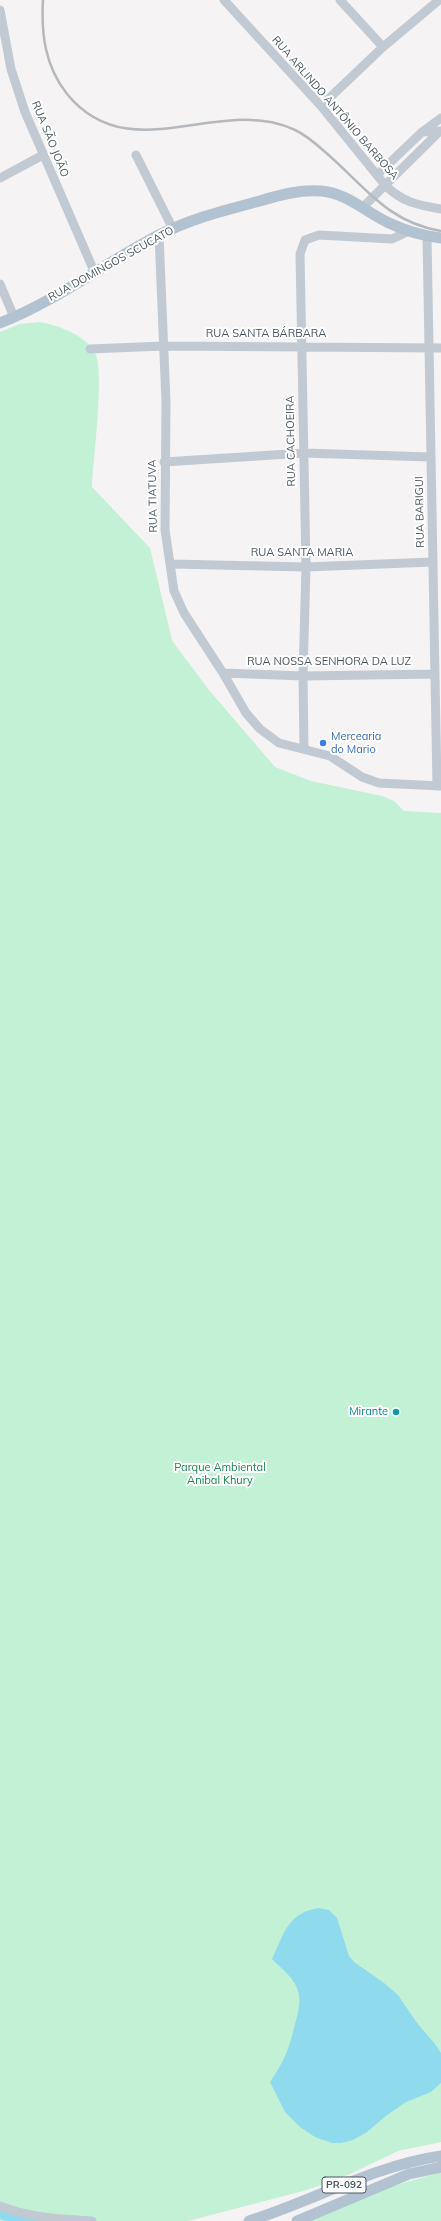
<!DOCTYPE html>
<meta charset="utf-8">
<style>
body{margin:0}
canvas{display:block;background:#f5f3f3}
</style>
<canvas width="441" height="2221"></canvas>
<script>
const ctx = document.querySelector('canvas').getContext('2d');
ctx.lineJoin = 'round';
function fill(path, color) { ctx.fillStyle = color; ctx.fill(path, 'evenodd'); }
function trace(path, color, width, dash) { ctx.strokeStyle = color; ctx.lineWidth = width; ctx.lineCap = dash ? 'butt' : 'round'; ctx.setLineDash(dash || []); ctx.stroke(path); }
function drawText(font, color, halo, rows, align = 'center') {
  ctx.font = font + ' Mulish,sans-serif'; ctx.lineWidth = 4; ctx.setLineDash([]); ctx.textBaseline = 'middle'; ctx.strokeStyle = halo; ctx.fillStyle = color; for (const [text, x, y, turn = 0] of rows) {
    ctx.save(); ctx.translate(x, y); ctx.rotate((+turn || 0) * Math.PI / 180); ctx.textAlign = isNaN(turn) ? turn : align; if (halo) ctx.strokeText(text, 0, 0); ctx.fillText(text, 0, 0); ctx.restore();
  }
}
const green = new Path2D(`
 M40 322C58 325 87 336 95 353 105 371 93 461 92 487L150 548 172 640 176 646 209 690 275 767 311 781 382 796 394 801 404 811 441 813V2142L398 2151 350 2174 307 2190 188 2221H0V332L20 324Z
 M441 2172V2221H305L390 2187Z`);
const water = new Path2D(`
 M318 1908 329 1910 337 1918 349 1956 354 1962 384 1983 398 1995 417 2023 435 2044 441 2053V2083L431 2092 406 2102 387 2115 367 2132 353 2140 341 2143H332L315 2137 300 2127 285 2112 270 2082C284 2061 288 2052 294 2028 305 1991 300 1985 272 1959 285 1932 287 1914 318 1908Z`);
const river = new Path2D(`
 M0 2212 32 2221`);
const minor = new Path2D(`
 M224 0 321 106 385 185C402 202 417 205 441 209
 M340 0 383 47
 M0 10 11 69 25 112 94 271
 M321 106 383 47 439 0
 M422 132 441 118
 M136 155 173 229
 M377 175 422 132 440 131
 M0 178 43 155
 M363 207 439 132
 M159 235 166 402 165 530 174 591 184 613 223 673 246 713 260 729 279 743 330 756 362 777 379 783 441 786
 M427 237 437 786
 M0 284 14 317
 M90 349 164 346 441 348
 M164 462 304 453 430 457
 M172 564 306 567 433 562
 M223 673 303 676 435 674
 M304 749 303 676 306 567 300 254 305 240 319 235 392 239 409 231
 M0 2206C29 2218 61 2219 92 2221`);
const major = new Path2D(`
 M0 323C56 301 105 263 159 235 190 219 222 211 256 202 277 196 299 189 321 191 347 193 367 213 389 223 406 231 423 236 441 238
 M249 2221C313 2201 373 2166 441 2156
 M297 2221 409 2174 441 2167`);
const rail = new Path2D(`
 M43 0C41 34 45 66 67 94 130 171 220 94 295 130 306 135 315 143 324 151 363 184 386 222 441 231`);
const markers = [
 [323,743,4,"#3f7fe0"],
 [396,1412,4,"#0f9aa8"]
];
const shields = [
 [344,2185,44]
];
const shieldNames = [
 ["PR-092",344,2185]
];
const streetNames = [
 ["RUA ARLINDO ANTÔNIO BARBOSA",335,108,49],
 ["RUA SÃO JOÃO",50,139,68],
 ["RUA DOMINGOS SCUCATO",111,264,-29],
 ["RUA SANTA BÁRBARA",266,334],
 ["RUA CACHOEIRA",291,441,-91],
 ["RUA TIATUVA",153,496,-91],
 ["RUA BARIGUI",420,512,-91],
 ["RUA SANTA MARIA",302,553],
 ["RUA NOSSA SENHORA DA LUZ",329,662]
];
const shopNames = [
 ["Mercearia",331,737],
 ["do Mario",331,750]
];
const cultureNames = [
 ["Mirante",388,1412]
];
const parkNames = [
 ["Parque Ambiental",220,1468],
 ["Anibal Khury",220,1481]
];
fill(green, '#c3f1d5');
fill(water, '#90daee');
trace(river, '#90daee', 14);
trace(minor, '#c1cad2', 9);
trace(major, '#b3c2d1', 11);
trace(rail, '#b5b8bd', 2.5);
for (const [x, y, r, color] of markers) { const dot = new Path2D(); dot.arc(x, y, r, 0, 2 * Math.PI); ctx.fillStyle = color; ctx.fill(dot); trace(dot, '#fff', 1.5); }
for (const [x, y, w] of shields) { const box = new Path2D(); box.roundRect(x - w / 2, y - 8, w, 16, 3); ctx.fillStyle = '#fff'; ctx.fill(box); trace(box, '#4a5661', 1); }
drawText('bold 10px', '#4a5661', null, shieldNames);
drawText('11px', '#4a5661', '#fff', streetNames);
drawText('11px', '#366cbe', '#fff', shopNames, 'left');
drawText('11px', '#0d838f', '#fff', cultureNames, 'right');
drawText('11px', '#17864f', '#fff', parkNames);
</script>
